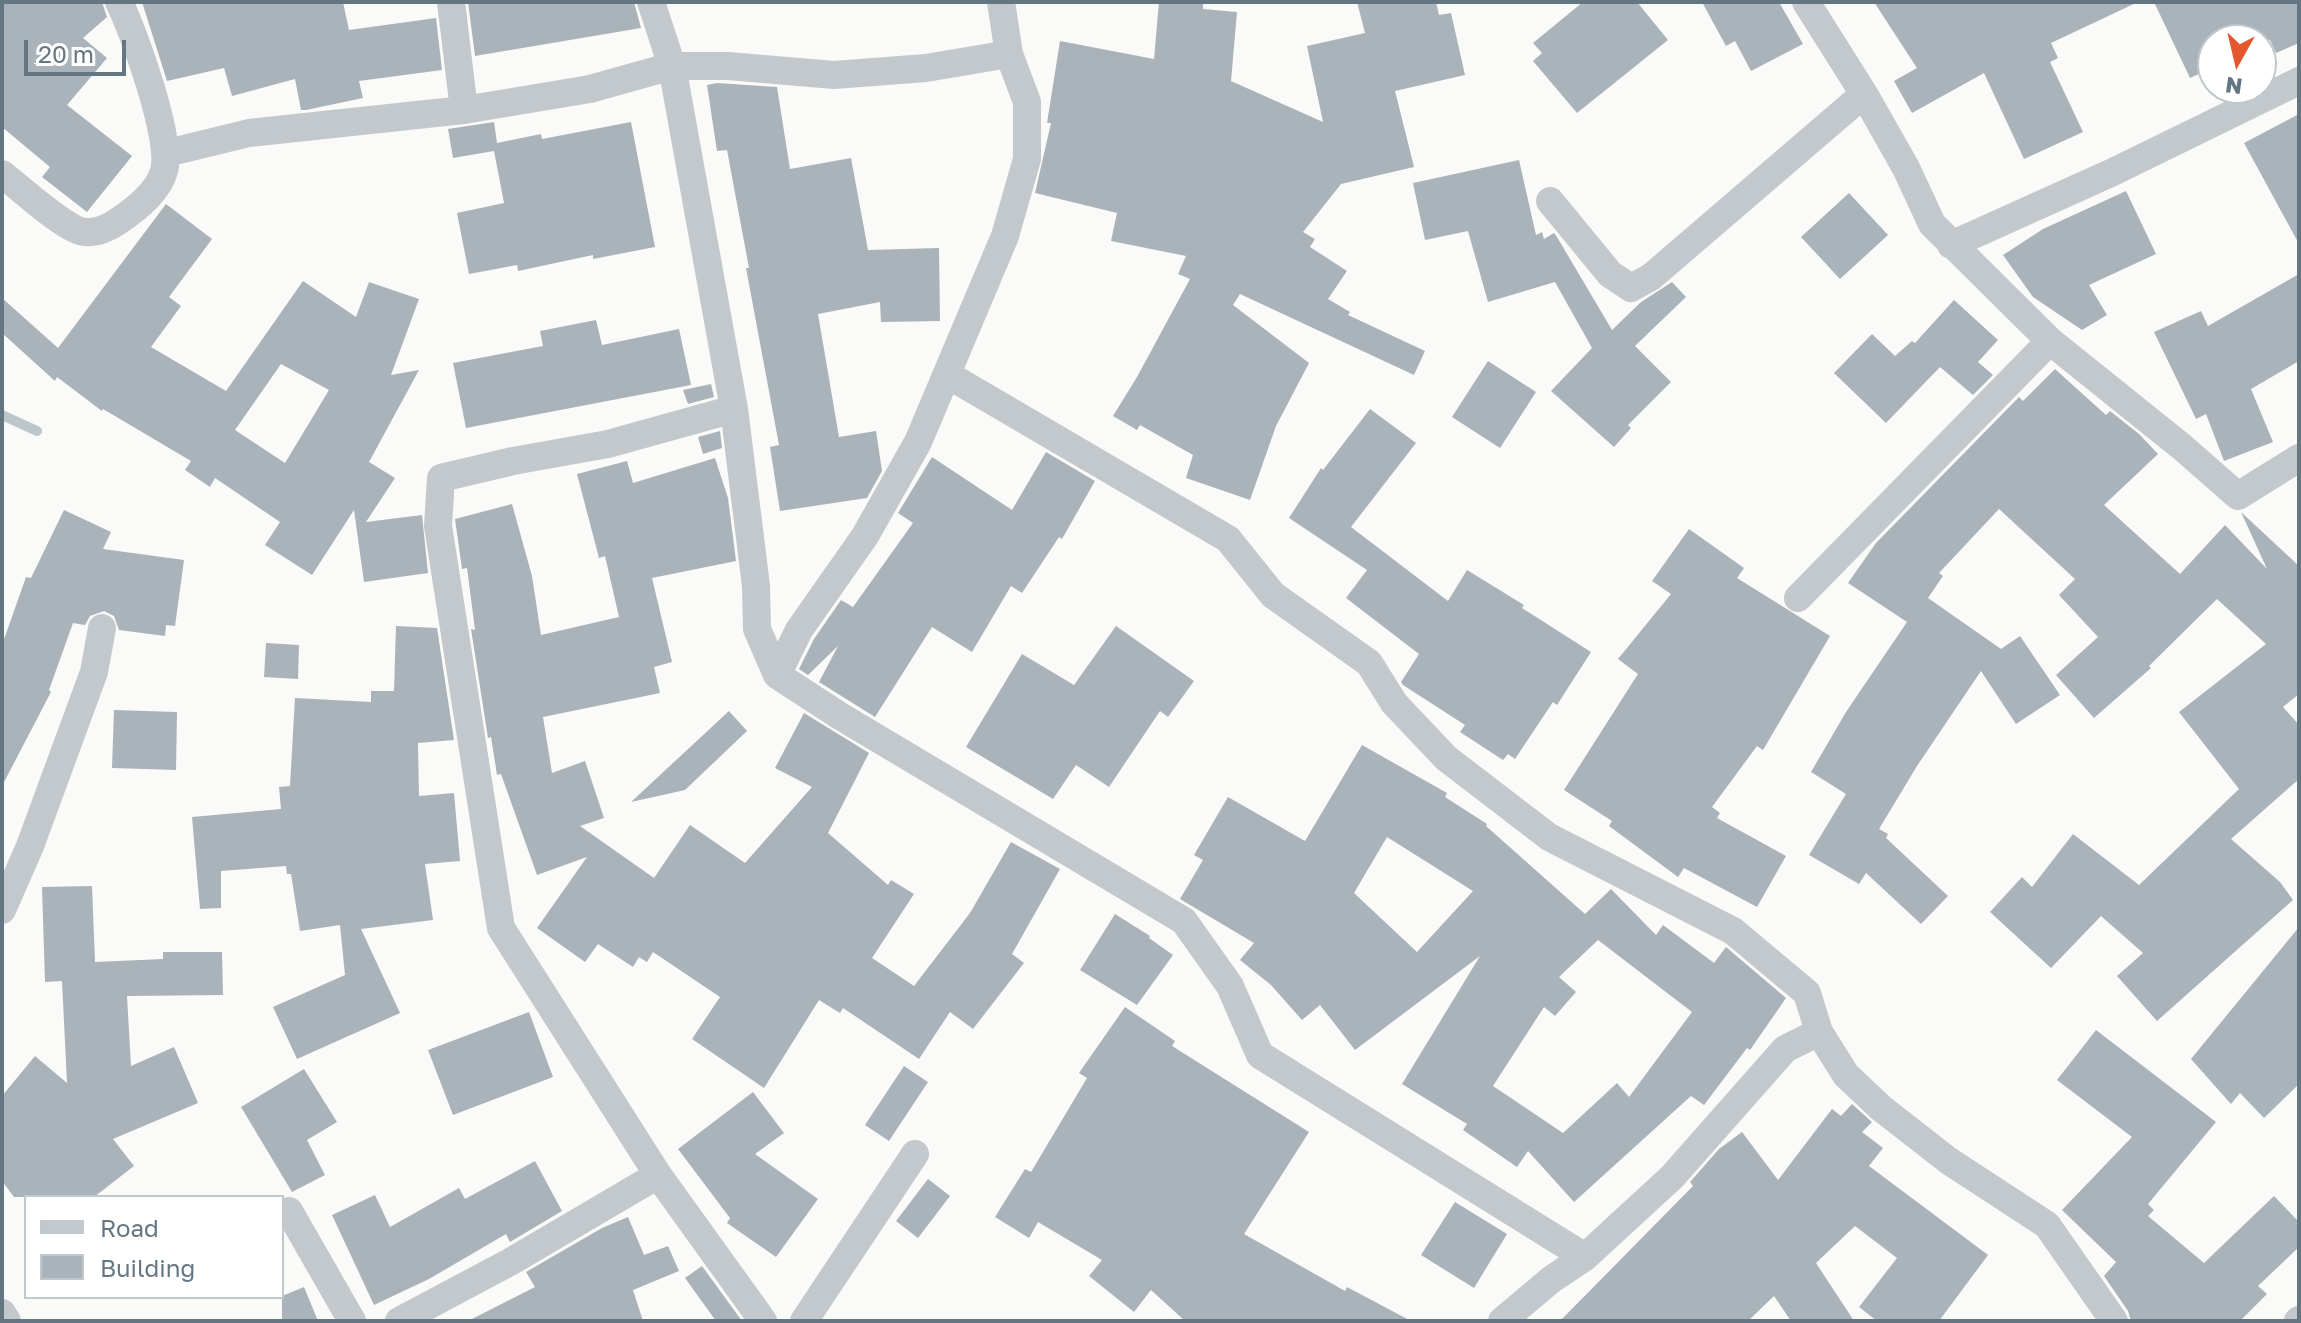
<!DOCTYPE html>
<style>
body{margin:0}
#map{position:relative;width:2301px;height:1323px;overflow:hidden;background:#fafaf8;font-family:"Golos Text",sans-serif}
canvas{display:block}
.frame{position:absolute;inset:0;border:4px solid #657683;pointer-events:none}
.legend{position:absolute;left:24px;top:1195px;width:260px;height:104px;box-sizing:border-box;background:#fff;border:2px solid #c1c8cd;margin:0;padding:10px 14px;list-style:none;font-size:24px;color:#657683}
.legend li{display:flex;align-items:center;gap:16px;height:40px}
.legend b{width:40px;border:2px solid #c1c8cd}
.north{position:absolute;left:2197px;top:24px;width:80px;height:80px;box-sizing:border-box;background:#fff;border:2px solid #c1c8cd;border-radius:50%;rotate:188deg;font-size:22px;font-weight:700;line-height:32px;text-align:center;color:#657683}
.north::after{content:'';display:block;margin:auto;width:28px;height:36px;background:#e4572e;clip-path:polygon(50% 0,100% 100%,50% 72%,0 100%)}
.scale{position:absolute;left:24px;top:40px;width:102px;height:36px;box-sizing:border-box;border:4px solid #657683;border-top:0;padding-left:10px;font-size:24px;line-height:28px;white-space:nowrap;color:#657683;-webkit-text-stroke:6px #fff;paint-order:stroke}
</style>
<div id="map">
<canvas width="2301" height="1323"></canvas>
<div class="frame"></div>
<ul class="legend">
<li><b style="height:10px;background:#c3c8cc"></b>Road</li>
<li><b style="height:22px;background:#aab3b9"></b>Building</li>
</ul>
<div class="north">N</div>
<div class="scale">20 m</div>
</div>
<script>
const ctx = document.querySelector('canvas').getContext('2d');
ctx.lineJoin = 'round';
function trace(path, color, width, dash) { ctx.strokeStyle = color; ctx.lineWidth = width; ctx.lineCap = dash ? 'butt' : 'round'; ctx.setLineDash(dash || []); ctx.stroke(path); }
function fill(path, color) { ctx.fillStyle = color; ctx.fill(path, 'evenodd'); }
const stream = new Path2D(`
 M2 415 37 431`);
const building = new Path2D(`
 M2 2H102L107 17 83 38 107 58 67 105 132 156 87 212 42 177 50 167 2 127Z
 M142 2H343L349 30 436 18 442 70 359 81 363 98 306 110H301L295 79 232 96 224 68 167 81Z
 M468 2H634L641 28 475 56Z
 M1159 2H1203V9L1237 12 1231 81 1323 122 1307 46 1365 33 1357 2H1436L1439 15 1451 13 1465 75 1395 91 1414 167 1341 184 1303 232 1315 239 1310 247 1347 271 1328 299 1350 312 1348 315 1425 351 1414 375 1240 294 1233 305 1309 363 1276 426 1250 500 1186 478 1193 455 1140 425 1137 430 1113 416 1137 377 1190 279 1178 274 1186 256 1111 241 1117 213 1035 193 1051 123H1047L1060 41 1154 59Z
 M1583 2H1637L1668 40 1577 113 1533 61 1542 53 1533 43Z
 M1702 2H1779L1803 44 1751 71 1735 41 1726 46Z
 M1874 2H2138L2051 43 2058 58 2050 62 2083 132 2024 159 1984 73 1912 113 1894 81 1917 68Z
 M2154 2H2299V43L2276 53 2270 40H2213V68L2190 78Z
 M717 83 777 87 790 169 851 158 868 250 939 248 940 321 881 322 880 302 818 314 839 437 876 431 882 471 867 498 780 511 770 447 779 445 746 268H749L727 150 717 151 707 85Z
 M2299 114V244L2244 143Z
 M494 122 497 143 541 134 542 139 631 122 655 247 593 259V255L518 271 517 265 469 274 457 213 504 203 494 151 453 158 448 129Z
 M1519 160 1536 235 1542 232 1544 239 1554 233 1557 237 1612 330 1641 302 1672 282 1686 297 1635 346 1671 382 1628 425 1631 428 1614 447 1551 391 1592 348 1555 282 1488 302 1468 231 1425 240 1413 183Z
 M2126 191 2156 254 2089 285 2107 315 2082 330 2033 297 2003 255 2043 229Z
 M1849 193 1888 235 1840 279 1801 237Z
 M166 204 212 239 169 297 181 306 151 347 226 391 303 281 356 317 369 282 419 299 391 375 419 370 369 462 395 478 366 522 422 515 428 573 364 582 354 510 312 575 265 545 280 522 215 478 210 487 185 470 191 461 103 409 102 411 57 377 55 381 2 333V298L58 348ZM281 364 329 390 285 463 235 430Z
 M2299 274V361L2251 389 2273 442 2224 461 2206 414 2196 419 2154 332 2201 311 2208 326Z
 M1954 300 1998 340 1978 362 1993 375 1973 395 1940 367 1886 423 1834 373 1872 334 1895 356 1912 341 1915 343Z
 M596 320 602 345 679 329 691 385 466 428 453 363 543 346 540 331Z
 M1488 361 1536 392 1500 448 1452 417Z
 M2055 369 2106 415 2110 411 2139 434 2158 454 2104 505 2180 574 2225 525 2267 569 2241 512 2299 566V694L2283 707 2299 725V779L2231 839 2280 882 2293 900 2157 1021 2117 976 2143 953 2101 916 2051 968 1990 912 2022 877 2032 887 2073 834 2139 885 2239 789 2179 712 2266 644 2217 599 2149 666 2151 668 2094 718 2056 675 2098 637 2059 595 2075 579 1999 509 1939 573 1943 576 1928 598 2001 649 2020 636 2060 695 2016 724 1981 671 1917 766 1879 829 1888 834 1886 838 1948 896 1921 924 1866 873 1859 884 1809 855 1846 794 1811 772 1846 712 1907 622 1848 583 1876 543 2019 397 2023 401Z
 M711 384 714 397 688 404 683 390Z
 M1370 409 1416 443 1351 527 1448 601 1467 570 1524 605 1522 608 1591 652 1557 705 1553 702 1515 759 1508 754 1503 760 1460 732 1465 725 1403 685 1401 682 1419 654 1346 598 1367 570 1289 518 1321 468 1323 470Z
 M720 431 722 448 703 454 698 437Z
 M1046 452 1095 481 1062 539 1059 537 1022 593 1011 586 972 652 932 627 875 717 819 682 838 646 808 675 799 669 814 639 841 600 853 607 913 523 898 513 932 457 1012 510Z
 M715 458 728 498 736 561 652 578 672 662 654 667 660 693 543 717 552 773 585 761 604 818 580 826 654 878 690 825 745 863 812 787 775 768 804 713 869 753 828 833 888 885 891 880 914 894 872 958 914 986 970 913 1011 842 1060 869 1012 954 1024 963 973 1029 950 1012 919 1059 843 1008 840 1013 819 1000 764 1088 692 1039 720 997 653 952 647 962 639 957 633 967 598 944 585 962 537 928 587 857 537 875 501 774 497 775 491 737 488 738 471 629 475 630 467 568 462 569 455 519 512 504 532 576 541 635 619 617 605 556 599 558 577 474 627 461 633 483Z
 M64 510 111 532 103 549 184 560 175 626 166 625 165 636 119 630 114 616 104 611 90 616 85 625 73 623 49 690 51 692 2 786V645L26 577 31 578Z
 M1689 529 1744 568 1737 578 1830 636 1763 750 1757 746 1712 807 1720 813 1717 818 1786 856 1757 907 1684 868 1678 877 1609 826 1612 821 1564 790 1638 674 1618 659 1671 594 1652 581Z
 M396 626 437 628 454 740 418 743 419 796 454 793 460 861 425 864 433 920 361 929 400 1013 297 1059 273 1007 345 975 340 925 300 931 291 874H287L286 866 221 871V908L200 909 192 817 281 809 279 787 290 786 295 698 371 702V691H394Z
 M1116 626 1194 681 1168 717 1160 711 1109 787 1076 765 1053 799 966 747 1022 654 1074 685Z
 M266 643 299 645 298 679 264 677Z
 M114 710 177 712 176 770 112 768Z
 M729 711 747 731 685 790 631 802Z
 M1362 745 1447 793 1445 797 1487 824 1486 826 1585 914 1611 889 1656 935 1663 925 1714 963 1726 947 1786 998 1750 1050 1747 1048 1704 1105 1691 1096 1574 1202 1528 1151 1517 1167 1463 1130 1467 1124 1402 1084 1480 956 1355 1050 1320 1005 1302 1020 1271 985 1240 960 1254 943 1180 899 1203 860 1194 855 1228 797 1305 841ZM1387 837 1473 891 1417 952 1354 893ZM1598 940 1692 1012 1629 1097 1617 1083 1563 1133 1493 1086 1544 1007 1555 1016 1576 992 1559 977Z
 M92 886 95 962 163 959V952H222L223 995 127 996 131 1066 174 1047 198 1103 113 1139 134 1166 94 1197H14L2 1181V1096L35 1056 67 1083 62 981 45 982 42 887Z
 M1115 914 1150 936 1149 938 1173 955 1137 1005 1080 970Z
 M2299 927V1084L2264 1118 2240 1093 2231 1104 2191 1059Z
 M1125 1007 1175 1041 1172 1046 1309 1132 1244 1234 1345 1291 1347 1287 1411 1321H1185L1151 1290 1134 1312 1089 1276 1102 1260 1038 1222 1029 1238 995 1217 1025 1169 1031 1172 1087 1078 1079 1073Z
 M529 1012 553 1077 453 1115 428 1050Z
 M2096 1030 2216 1122 2148 1204 2154 1210 2148 1216 2204 1263 2274 1196 2299 1222V1247L2258 1286 2267 1294 2240 1321H2131L2128 1311 2104 1276 2116 1262 2062 1210 2132 1137 2057 1080Z
 M904 1066 928 1082 889 1141 865 1125Z
 M304 1069 337 1122 307 1140 325 1175 292 1192 241 1107Z
 M753 1092 784 1133 755 1154 818 1199 776 1257 727 1223 730 1218 678 1149Z
 M1852 1104 1872 1122 1862 1132 1883 1148 1869 1166 1988 1255 1939 1321H1877L1859 1307 1897 1258 1855 1226 1816 1263 1854 1321H1791L1774 1296 1748 1321H1560L1693 1186 1690 1182 1719 1149 1742 1132 1778 1180 1832 1109 1841 1116Z
 M535 1161 562 1211 510 1242 506 1234 429 1279 374 1305 332 1215 375 1195 390 1227 459 1188 465 1199Z
 M928 1179 950 1196 918 1238 896 1221Z
 M1455 1202 1507 1234 1474 1288 1421 1255Z
 M628 1217 644 1255 668 1246 679 1271 633 1290 643 1321H468L535 1287 526 1272 602 1228Z
 M702 1266 742 1321H716L685 1278Z
 M304 1287 318 1321H282V1296Z`);
const street = new Path2D(`
 M451 2 464 110
 M651 2 672 66 734 409 756 586 757 629 777 675 840 716 1184 921 1230 986 1260 1055 1585 1257
 M1806 2 1864 94 1906 168 1932 224 2050 341 2182 447 2238 496 2299 458
 M167 153 249 133 464 110 590 89 672 66H728L834 75 926 68 1009 54
 M2 174C24 191 51 217 75 229 91 237 107 229 120 220 137 208 158 192 164 171 173 141 134 32 119 2
 M1550 201 1610 274 1631 288 1651 277 1864 94
 M1951 245 2113 172 2299 81
 M948 375 1228 539 1273 595 1369 663 1394 703 1446 758 1549 837 1733 931 1807 993 1819 1032 1846 1075 1881 1108 1949 1161 2047 1225 2114 1321
 M734 409 608 444 513 461 441 478 438 526 501 928 658 1175 763 1321
 M1798 598 2050 341
 M777 675 799 630 865 536 918 442 1005 236 1027 159V102L1009 54 1001 2
 M2 910 30 846 94 672 102 628
 M289 1211 352 1321
 M2 1313 7 1321
 M399 1321 510 1262 658 1175
 M804 1321 915 1154
 M1502 1321 1552 1279 1585 1257 1672 1177 1785 1049 1819 1032
 M2298 1321 2299 1320`);
trace(stream, '#bbc7cb', 10);
fill(building, '#aab3b9');
trace(street, '#c3c8cc', 28);
</script>
